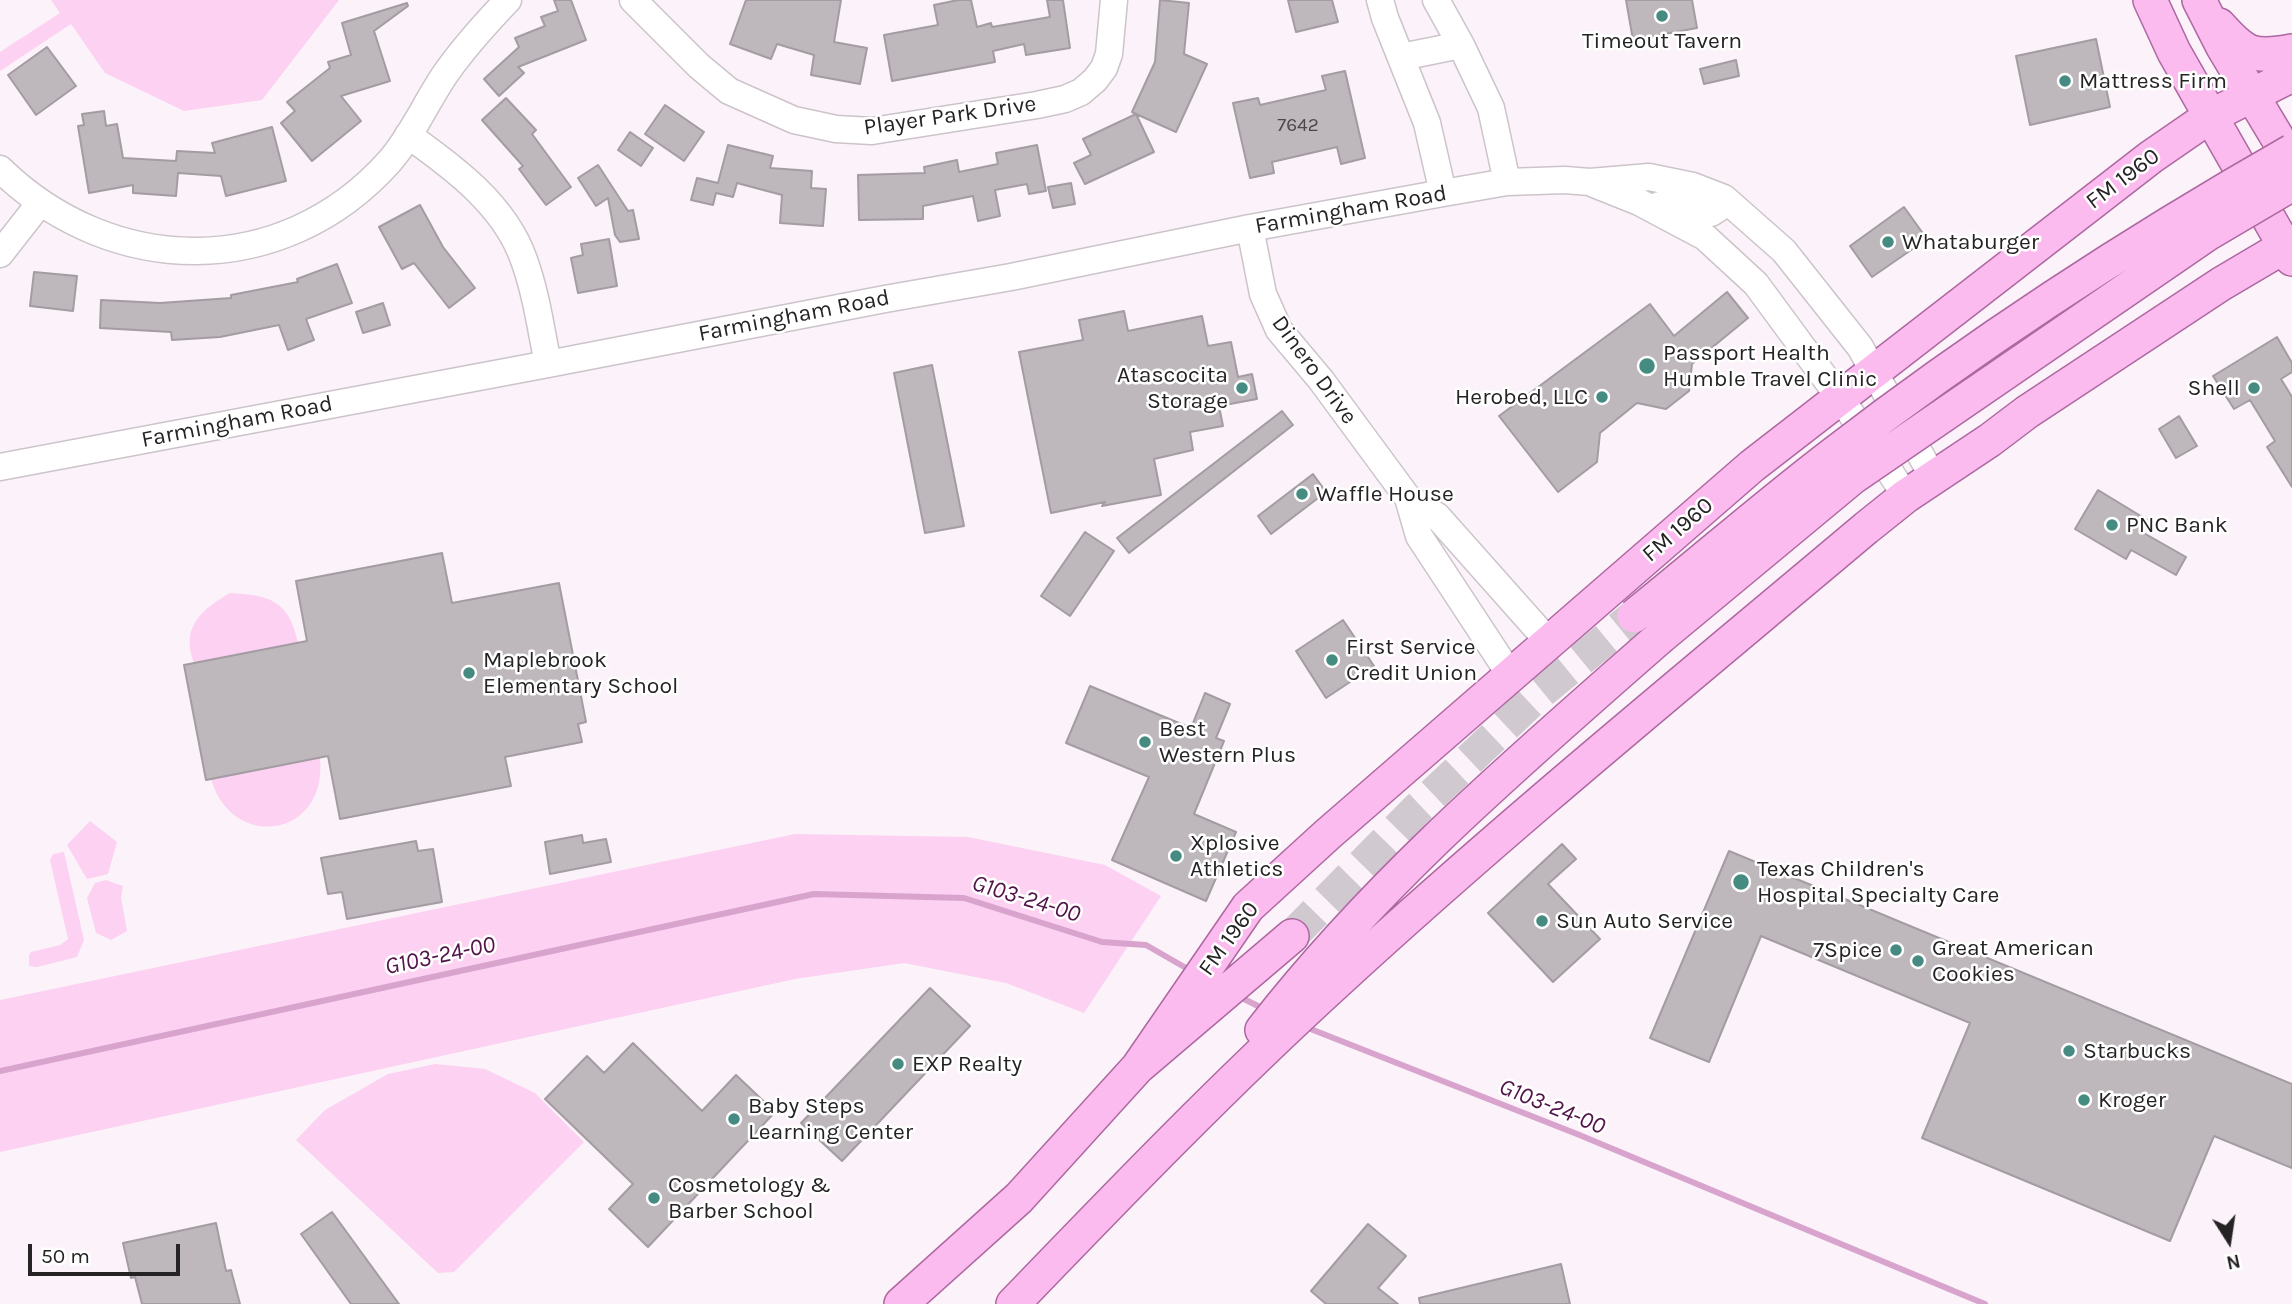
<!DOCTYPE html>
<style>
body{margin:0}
#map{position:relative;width:2292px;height:1304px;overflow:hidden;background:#fbf3f9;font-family:Karla,sans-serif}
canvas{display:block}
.north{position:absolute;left:2194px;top:1206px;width:70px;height:70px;-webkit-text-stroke:5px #fff;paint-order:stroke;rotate:168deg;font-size:19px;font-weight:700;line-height:28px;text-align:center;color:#262325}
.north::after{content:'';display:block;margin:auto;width:24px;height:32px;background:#262325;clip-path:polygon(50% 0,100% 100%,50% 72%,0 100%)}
.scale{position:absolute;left:28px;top:1244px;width:152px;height:32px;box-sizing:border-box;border:4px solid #262325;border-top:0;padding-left:9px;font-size:21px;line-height:24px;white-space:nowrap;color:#262325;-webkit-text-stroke:5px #fff;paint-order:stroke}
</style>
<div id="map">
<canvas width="2292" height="1304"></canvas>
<div class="north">N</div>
<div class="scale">50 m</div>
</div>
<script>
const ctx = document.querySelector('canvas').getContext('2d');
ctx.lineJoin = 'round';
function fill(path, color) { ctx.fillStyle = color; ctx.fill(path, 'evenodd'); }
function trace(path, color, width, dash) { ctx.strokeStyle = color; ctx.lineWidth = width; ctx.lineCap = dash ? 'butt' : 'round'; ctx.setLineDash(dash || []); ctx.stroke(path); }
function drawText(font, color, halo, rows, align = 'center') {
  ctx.font = font + ' Karla,sans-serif'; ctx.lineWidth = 5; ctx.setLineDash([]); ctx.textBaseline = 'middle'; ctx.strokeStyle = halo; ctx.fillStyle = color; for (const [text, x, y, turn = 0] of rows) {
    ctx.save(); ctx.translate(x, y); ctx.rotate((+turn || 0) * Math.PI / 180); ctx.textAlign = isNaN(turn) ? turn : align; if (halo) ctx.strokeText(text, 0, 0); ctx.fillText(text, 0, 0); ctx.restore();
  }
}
const green = new Path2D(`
 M51 0H339L262 100 184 111 105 73 71 24 0 71V52L60 13Z
 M230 593C269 595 289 600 298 643L194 663C180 627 202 609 230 593Z
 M320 758C328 838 232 852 211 779Z
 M90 821 117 842 108 874 87 879 67 845Z
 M795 834 968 837 1105 865 1161 896 1084 1013 1006 983 904 963 795 979 0 1152V1000Z
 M64 852 84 940 77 957 37 967 29 966V955L31 952 60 945 68 939 50 860 53 854Z
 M106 880 123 886 121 897 127 931 111 940 96 933 87 898 95 883Z
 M435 1064 485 1069 535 1093 584 1142 454 1272 438 1273 296 1140 325 1110 388 1074Z`);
const stream = new Path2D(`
 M1236 995 1264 1009
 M1303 1026 1577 1134 1985 1304
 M0 1071 814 894 964 898 1102 942 1146 945 1193 972`);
const building = new Path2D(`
 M554 0H571L586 40 518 67 524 73 499 96 484 79 519 47 515 38 545 26 541 17 558 11Z
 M746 0H841L834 42 867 48 860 84 811 75 814 55 777 44 771 59 730 44Z
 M958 0H971L977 27 991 23 992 27 1050 17 1047 0H1063L1070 48 1026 55 1024 44 993 51 995 62 892 81 884 35 938 25 934 5Z
 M1160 0 1189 3 1184 54 1207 64 1176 132 1136 114 1154 152 1085 184 1074 163 1091 155 1083 139 1136 114 1132 112 1155 62Z
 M1288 0H1332L1338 22 1296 32Z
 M1626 0H1692L1697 28 1633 40Z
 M407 3 408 6 374 31 390 81 341 96 361 121 312 161 281 123 295 111 287 102 330 68 328 62 351 55 342 23Z
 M2096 39 2110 107 2030 125 2016 56Z
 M47 47 76 86 36 115 8 75Z
 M1736 60 1739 76 1704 84 1700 69Z
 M1345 71 1365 158 1341 164 1337 147 1272 162 1274 173 1250 178 1233 103 1258 98 1260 105 1326 90 1322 76Z
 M506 98 536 130 532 134 571 187 546 205 519 169 523 166 482 120Z
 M665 105 704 132 684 161 645 134Z
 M104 111 106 126 117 124 123 158 176 161 177 151 215 153 212 143 272 127 286 181 226 196 221 176 178 173 176 196 133 193V185L89 193 78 126 84 125 82 114Z
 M630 132 653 148 641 166 618 150Z
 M728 145 773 156 770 168 812 171 811 188 826 189 823 226 780 223 782 195 737 183 733 197 716 193 713 205 691 200 697 178 718 183Z
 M1037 145 1046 191 1029 194 1027 184 995 190 1000 216 978 221 973 196 923 206V219L859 220 858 175 925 173 924 167 957 160 959 172 998 164 996 153Z
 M598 165 628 211 633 210 639 239 620 242 615 235 608 198 596 206 578 178Z
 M1071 183 1075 204 1053 208 1048 187Z
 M420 205 443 247 475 288 449 308 414 263 402 269 379 227Z
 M1904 207 1927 239 1872 277 1850 246Z
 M609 239 617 286 578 293 571 258 583 255 581 244Z
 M337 264 352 303 306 319 314 340 288 350 279 325 220 337 172 340 171 332 100 328 101 300 160 303 231 298V295L298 282 297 279Z
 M34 272 77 276 73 311 30 306Z
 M1727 292 1748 318 1692 364 1689 391 1666 409 1637 403 1600 433 1597 462 1558 492 1499 416 1650 304 1674 336Z
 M383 303 390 325 363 333 356 312Z
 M1124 311 1128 331 1202 316 1208 346 1231 342 1238 377 1252 374 1257 399 1219 406 1223 426 1190 432 1193 450 1154 459 1161 495 1102 506 1105 502 1051 513 1019 352 1083 340 1079 320Z
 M2277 337 2292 363V372L2281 379 2292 397V487L2267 447 2275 441 2250 400 2234 409 2213 376Z
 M932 365 964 526 925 533 894 373Z
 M1282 411 1293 425 1129 553 1117 538Z
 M2179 416 2197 446 2176 458 2159 429Z
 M1313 474 1326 492 1271 534 1258 516Z
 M2098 490 2149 521 2142 532 2186 557 2176 575 2131 550 2126 559 2075 529Z
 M1085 532 1114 551 1070 616 1041 596Z
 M442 553 452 603 559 583 586 722 578 724 582 742 505 757 511 786 340 819 328 756 206 780 184 665 307 641 296 581Z
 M1343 620 1374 666 1326 698 1296 651Z
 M1090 686 1191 728 1205 693 1230 704 1216 738 1224 741 1194 814 1236 832 1206 901 1112 860 1149 777 1066 743Z
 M582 835 583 843 606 839 611 862 550 874 545 842Z
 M416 841 418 851 433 849 442 902 347 919 342 892 328 894 321 858Z
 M1562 844 1576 859 1548 884 1600 939 1553 982 1488 913Z
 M1729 851 2292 1084V1168L2214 1136 2170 1241 1922 1138 1970 1023 1761 936 1709 1062 1650 1038Z
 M930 988 970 1026 842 1161 801 1123Z
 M633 1043 702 1111 736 1075 775 1112 648 1247 609 1209 633 1184 545 1099 587 1056 604 1073Z
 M332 1212 399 1304H351L301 1234Z
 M216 1223 226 1271 231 1270 240 1304H142L135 1277 131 1278 123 1243Z
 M1368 1224 1406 1256 1378 1288 1398 1304H1326L1311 1291Z
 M1561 1264 1570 1304H1420L1419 1298Z`);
const majorTunnel = new Path2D(`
 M1292 936 1415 811 1540 693 1634 616`);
const minor = new Path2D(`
 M633 0 699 66 729 91 794 120 836 129 872 131 1037 105 1065 99 1081 92 1095 80 1104 68 1109 54 1114 0
 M1380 0 1385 18 1427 123 1443 193
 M1436 0 1461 45 1491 108 1507 182
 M1401 57 1461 45
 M408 135C453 167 505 205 524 260 536 293 541 329 548 364
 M0 169C112 278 282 281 389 162 412 136 426 102 446 73 465 46 486 23 508 0
 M1594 184 1639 202 1705 237 1756 284 1848 409 1906 496
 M1659 205 1711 213 1728 202
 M1250 228 1263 294 1279 330 1321 380 1408 498 1419 536 1511 676
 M0 254 40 203
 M0 467 548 364 885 299 1011 277 1250 228 1443 193 1507 182 1565 180 1590 182 1649 177 1693 186 1724 198 1784 251 1860 347 1933 477
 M1408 498 1437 516 1549 642`);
const major = new Path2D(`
 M2150 0 2174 52 2292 259
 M2199 0 2223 47 2292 162
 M2219 25C2244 53 2252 59 2292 51
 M1262 1030C1376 883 1518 762 1658 639
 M1138 1067 1248 907 1328 834 1752 466 2151 157 2209 117 2292 75
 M901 1304 1019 1198 1138 1067 1292 936
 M1013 1304C1119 1194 1225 1084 1338 981 1509 824 1689 677 1866 528L1906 496 1990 440 2027 412 2221 284 2292 242`);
const majorBridge = new Path2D(`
 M1634 616C1700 563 1764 507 1832 455 1976 344 2134 241 2292 151
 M1658 639 1852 478 2209 233 2292 184`);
const markers = [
 [1662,16,7,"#458b81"],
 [2065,81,7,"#458b81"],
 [1888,242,7,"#458b81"],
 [1647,366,9,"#458b81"],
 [1242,388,7,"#458b81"],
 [2254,388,7,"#458b81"],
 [1602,397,7,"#458b81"],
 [1302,494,7,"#458b81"],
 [2112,525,7,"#458b81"],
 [1332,660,7,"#458b81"],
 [469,673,7,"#458b81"],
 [1145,742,7,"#458b81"],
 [1176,856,7,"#458b81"],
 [1741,882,9,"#458b81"],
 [1542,921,7,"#458b81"],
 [1896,950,7,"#458b81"],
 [1918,961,7,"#458b81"],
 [2069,1051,7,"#458b81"],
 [898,1064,7,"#458b81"],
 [2084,1100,7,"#458b81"],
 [734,1119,7,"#458b81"],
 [654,1198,7,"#458b81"]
];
const numberNames = [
 ["7642",1298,126]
];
const poiNames = [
 ["Timeout Tavern",1662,41,"center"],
 ["Mattress Firm",2079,81],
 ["Whataburger",1902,242],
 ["Passport Health",1663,353],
 ["Humble Travel Clinic",1663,379],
 ["Atascocita",1228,375,"right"],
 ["Storage",1228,401,"right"],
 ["Shell",2240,388,"right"],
 ["Herobed, LLC",1588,397,"right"],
 ["Waffle House",1316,494],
 ["PNC Bank",2126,525],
 ["First Service",1346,647],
 ["Credit Union",1346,673],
 ["Maplebrook",483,660],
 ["Elementary School",483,686],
 ["Best",1159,729],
 ["Western Plus",1159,755],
 ["Xplosive",1190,843],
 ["Athletics",1190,869],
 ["Texas Children's",1757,869],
 ["Hospital Specialty Care",1757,895],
 ["Sun Auto Service",1556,921],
 ["Great American",1932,948],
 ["Cookies",1932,974],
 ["7Spice",1882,950,"right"],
 ["Starbucks",2083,1051],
 ["EXP Realty",912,1064],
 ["Kroger",2098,1100],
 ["Baby Steps",748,1106],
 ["Learning Center",748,1132],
 ["Cosmetology &",668,1185],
 ["Barber School",668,1211]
];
const streetNames = [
 ["Player Park Drive",950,116,-8],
 ["FM 1960",2123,179,-37],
 ["Farmingham Road",1351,210,-10],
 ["Farmingham Road",794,316,-11],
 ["Dinero Drive",1314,370,54],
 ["Farmingham Road",237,422,-11],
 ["FM 1960",1678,530,-41],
 ["FM 1960",1229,939,-54]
];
const waterNames = [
 ["G103-24-00",1026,899,17],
 ["G103-24-00",440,956,-12],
 ["G103-24-00",1552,1107,22]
];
fill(green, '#fcd1f2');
trace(stream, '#d8a3cd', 6);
fill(building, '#beb7bc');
trace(building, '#a39ca2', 2);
trace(majorTunnel, '#d0c9cf', 33, [33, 17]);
trace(minor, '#ccc4ca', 29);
trace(major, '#ae68a1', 36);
trace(minor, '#fff', 26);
trace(major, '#fbbbef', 33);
trace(majorBridge, '#ae68a1', 36, []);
trace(majorBridge, '#fbbbef', 33);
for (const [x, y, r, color] of markers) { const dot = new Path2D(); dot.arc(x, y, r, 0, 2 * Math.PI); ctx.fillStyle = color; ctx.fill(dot); trace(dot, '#fff', 2.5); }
drawText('19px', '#4c484b', null, numberNames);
drawText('23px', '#262325', '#fff', poiNames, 'left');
drawText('23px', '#262325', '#fff', streetNames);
drawText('italic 24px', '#521449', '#fff', waterNames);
</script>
